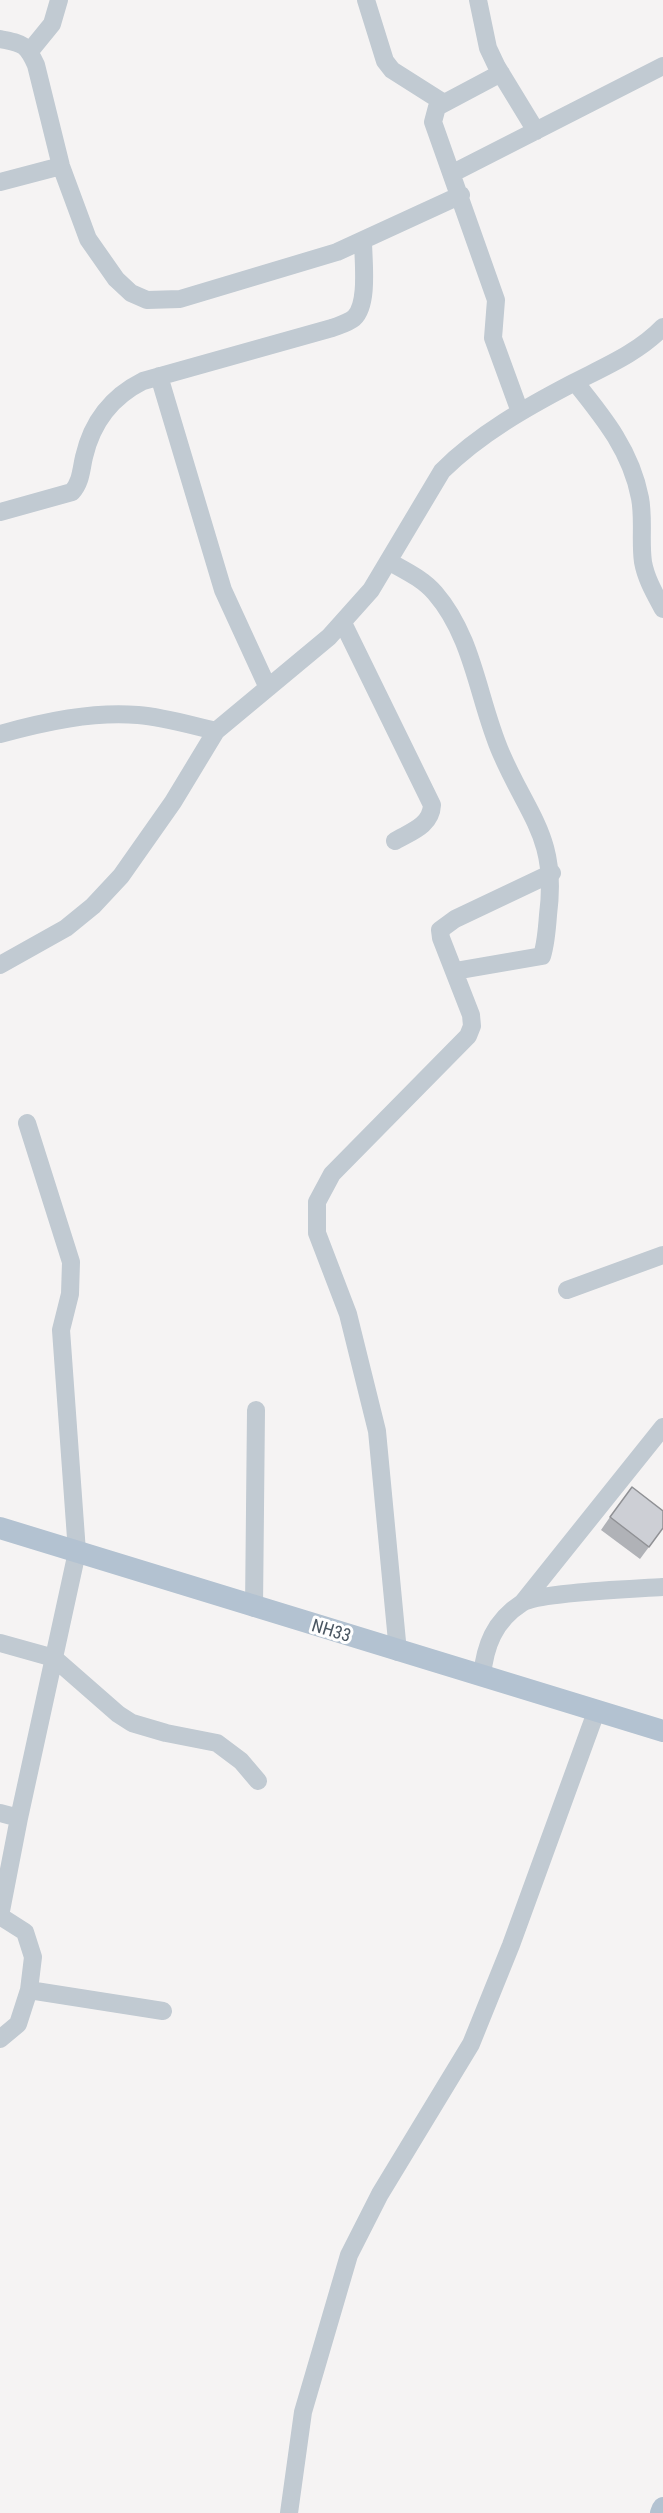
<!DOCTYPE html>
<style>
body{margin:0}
canvas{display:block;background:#f5f3f3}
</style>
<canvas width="663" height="2513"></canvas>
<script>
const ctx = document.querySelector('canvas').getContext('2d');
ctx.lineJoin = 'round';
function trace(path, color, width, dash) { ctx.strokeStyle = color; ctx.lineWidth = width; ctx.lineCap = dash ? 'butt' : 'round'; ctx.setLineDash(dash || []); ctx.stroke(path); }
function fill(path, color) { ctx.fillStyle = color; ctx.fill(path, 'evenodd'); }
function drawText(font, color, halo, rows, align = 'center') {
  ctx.font = font + ' "Roboto Condensed",sans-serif'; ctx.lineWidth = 6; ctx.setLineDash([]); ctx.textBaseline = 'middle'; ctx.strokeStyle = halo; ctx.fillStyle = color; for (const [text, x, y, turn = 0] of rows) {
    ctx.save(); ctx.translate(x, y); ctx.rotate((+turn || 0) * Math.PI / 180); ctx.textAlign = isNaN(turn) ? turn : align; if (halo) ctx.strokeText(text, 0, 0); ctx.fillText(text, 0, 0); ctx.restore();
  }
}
const minor = new Path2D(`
 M366 0 385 61 392 70 444 103
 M478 0 488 48 497 67 536 131
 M0 39C23 44 26 43 36 65L61 166 88 239 116 279 131 293 147 300 180 299 337 252 461 195
 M30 51 52 24 59 0
 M501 73 437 107 433 122 496 300 493 338 520 412
 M453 173 663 66
 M0 182 61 166
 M159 376 223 590 268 688
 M575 382C604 418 631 451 640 498 644 519 640 541 643 562 646 579 655 594 663 609
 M0 512 72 492C81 482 81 470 84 457 92 422 111 397 143 381L332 328C340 325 348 323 354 318 369 304 363 260 363 240
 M390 562C406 571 423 579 435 593 474 638 478 700 501 753 529 818 558 838 548 915 547 929 546 943 542 956L455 971
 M343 623 432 805C431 826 410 832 395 841
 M0 734C44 722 93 711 138 715 164 717 190 725 216 731
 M0 965 66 928 93 906 121 876 173 802 216 731 329 637 371 590 442 471C479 434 527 407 573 383 604 367 638 353 663 327
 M567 1290 663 1255
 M523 1602 663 1427
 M254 1608 256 1410
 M0 1643 54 1658 118 1714 132 1723 166 1733 217 1743 241 1761 258 1781
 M398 1652 377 1431 348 1314 317 1233V1202L332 1174 468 1036 472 1026 471 1015 441 938 440 930 455 919 552 873
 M482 1676C485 1646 494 1621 522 1603 539 1592 637 1589 663 1587
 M0 1813 19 1818 0 1916
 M19 1818 77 1552 61 1330 70 1294 71 1262 27 1123
 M0 1916 25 1932 33 1957 29 1990 18 2024 0 2039
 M29 1990 163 2011
 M289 2513 303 2412 349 2255 380 2194 471 2044 511 1945 596 1712`);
const major = new Path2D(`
 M0 1528 663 1731
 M661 2513 663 2508`);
const wall = new Path2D(`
 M610 1517 663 1528 640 1559 601 1530Z`);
const building = new Path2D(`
 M632 1487 663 1511V1528L649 1547 610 1517Z`);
const streetNames = [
 ["NH33",331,1632,17]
];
trace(minor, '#c1cad2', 18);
trace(major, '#b3c2d1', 22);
fill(wall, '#b0b2b7');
fill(building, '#cdcfd5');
trace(building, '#909195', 1.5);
drawText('18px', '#4a5661', '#fff', streetNames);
</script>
